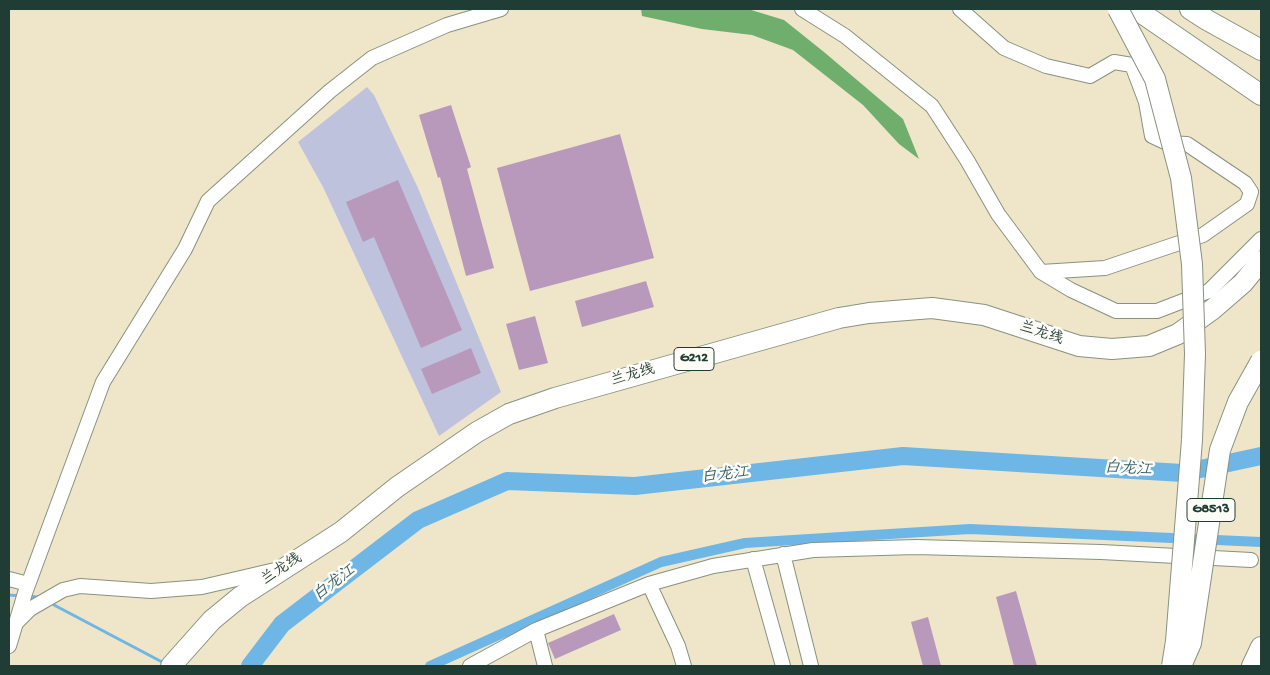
<!DOCTYPE html>
<meta charset="utf-8">
<style>
body{margin:0}
#map{position:relative;width:1270px;height:675px;overflow:hidden;background:#efe6ca;font-family:"Gochi Hand",sans-serif}
canvas{display:block}
.frame{position:absolute;inset:0;border:10px solid #1f3d34;pointer-events:none}
</style>
<div id="map">
<canvas width="1270" height="675"></canvas>
<div class="frame"></div>
</div>
<script>
const ctx = document.querySelector('canvas').getContext('2d');
ctx.lineJoin = 'round';
function fill(path, color) { ctx.fillStyle = color; ctx.fill(path, 'evenodd'); }
function trace(path, color, width, dash) { ctx.strokeStyle = color; ctx.lineWidth = width; ctx.lineCap = dash ? 'butt' : 'round'; ctx.setLineDash(dash || []); ctx.stroke(path); }
function drawText(font, color, halo, rows, align = 'center') {
  ctx.font = font + ' "Gochi Hand","LXGW WenKai TC",sans-serif'; ctx.lineWidth = 5; ctx.setLineDash([]); ctx.textBaseline = 'middle'; ctx.strokeStyle = halo; ctx.fillStyle = color; for (const [text, x, y, turn = 0] of rows) {
    ctx.save(); ctx.translate(x, y); ctx.rotate((+turn || 0) * Math.PI / 180); ctx.textAlign = isNaN(turn) ? turn : align; if (halo) ctx.strokeText(text, 0, 0); ctx.fillText(text, 0, 0); ctx.restore();
  }
}
const industrial = new Path2D(`
 M367 87 374 95 418 188 501 392 439 436 323 187 298 142Z`);
const forest = new Path2D(`
 M641 9H748L784 20 824 52 903 119 919 159 899 144 863 105 793 50 752 35 702 29 642 16Z`);
const stream = new Path2D(`
 M9 595 21 596
 M27 596 38 597
 M54 605 164 663`);
const canal = new Path2D(`
 M430 666 661 562 745 543 970 529 1261 542`);
const river = new Path2D(`
 M250 666 282 624 418 520 507 481 635 486 903 456 1182 473 1261 456`);
const building = new Path2D(`
 M451 105 471 167 467 169 494 268 466 276 440 177 438 178 419 115Z
 M620 134 654 258 530 291 497 168Z
 M398 180 462 330 421 348 374 237 363 242 346 202Z
 M646 281 654 307 582 327 575 301Z
 M535 316 548 363 519 370 506 324Z
 M471 348 481 373 432 394 421 369Z
 M1016 591 1037 666H1014L996 597Z
 M614 614 621 630 555 659 548 643Z
 M928 617 941 666H923L911 622Z`);
const minor = new Path2D(`
 M802 9 845 36 932 106 967 160 998 214 1041 272 1071 290 1116 311H1157L1209 291 1261 239
 M960 9 1004 48 1046 66 1090 76 1114 62 1132 65 1146 102 1152 136 1167 143 1187 144 1245 183 1251 192 1247 204 1203 235 1105 268 1041 272
 M783 554 811 666
 M753 559 783 666
 M9 579 28 584
 M649 584 678 646 684 666
 M17 622 30 609 63 590 80 586 151 591 202 587 275 570
 M536 630 545 666
 M9 646 25 593 103 382 185 249 208 201 330 91 372 58 447 25 501 9
 M470 666 536 630 649 584 713 566 813 550 916 547 1101 552 1251 560`);
const highway = new Path2D(`
 M1138 9 1143 14 1261 95
 M1190 9 1207 20 1261 50
 M171 666 212 620 240 597 341 532 397 487 477 432 509 414 555 398 839 318 869 313 932 308 984 315 1079 346 1112 349 1149 346 1178 334 1213 309 1243 283 1261 261
 M1252 666 1261 647`);
const highwayBridge = new Path2D(`
 M1118 9 1155 79 1181 178 1192 264 1195 354 1192 440 1176 641 1172 666
 M1181 666 1191 643 1220 450 1238 402 1261 361`);
const shields = [
 [694,359,40],
 [1211,510,48]
];
const shieldNames = [
 ["G212",694,359],
 ["G8513",1211,510]
];
const streetNames = [
 ["兰龙线",1041,334,18],
 ["兰龙线",633,376,-16],
 ["兰龙线",282,570,-33]
];
const waterNames = [
 ["白龙江",1128,470,3],
 ["白龙江",725,476,-6],
 ["白龙江",335,584,-37]
];
fill(industrial, '#bec2dd');
fill(forest, '#70ae6e');
trace(stream, '#6eb6e6', 3);
trace(canal, '#6eb6e6', 10);
trace(river, '#6eb6e6', 18);
fill(building, '#b899bc');
trace(minor, '#87927f', 16);
trace(highway, '#87927f', 22);
trace(minor, '#fff', 14);
trace(highway, '#fff', 20);
trace(highwayBridge, '#87927f', 22, []);
trace(highwayBridge, '#fff', 20);
for (const [x, y, w] of shields) { const box = new Path2D(); box.roundRect(x - w / 2, y - 11.5, w, 23, 4); ctx.fillStyle = '#fdfcf7'; ctx.fill(box); trace(box, '#1f3d34', 1); }
drawText('bold 14px', '#1f3d34', null, shieldNames);
drawText('15px', '#1f3d34', '#fdfcf7', streetNames);
drawText('italic 16px', '#376169', '#fdfcf7', waterNames);
</script>
